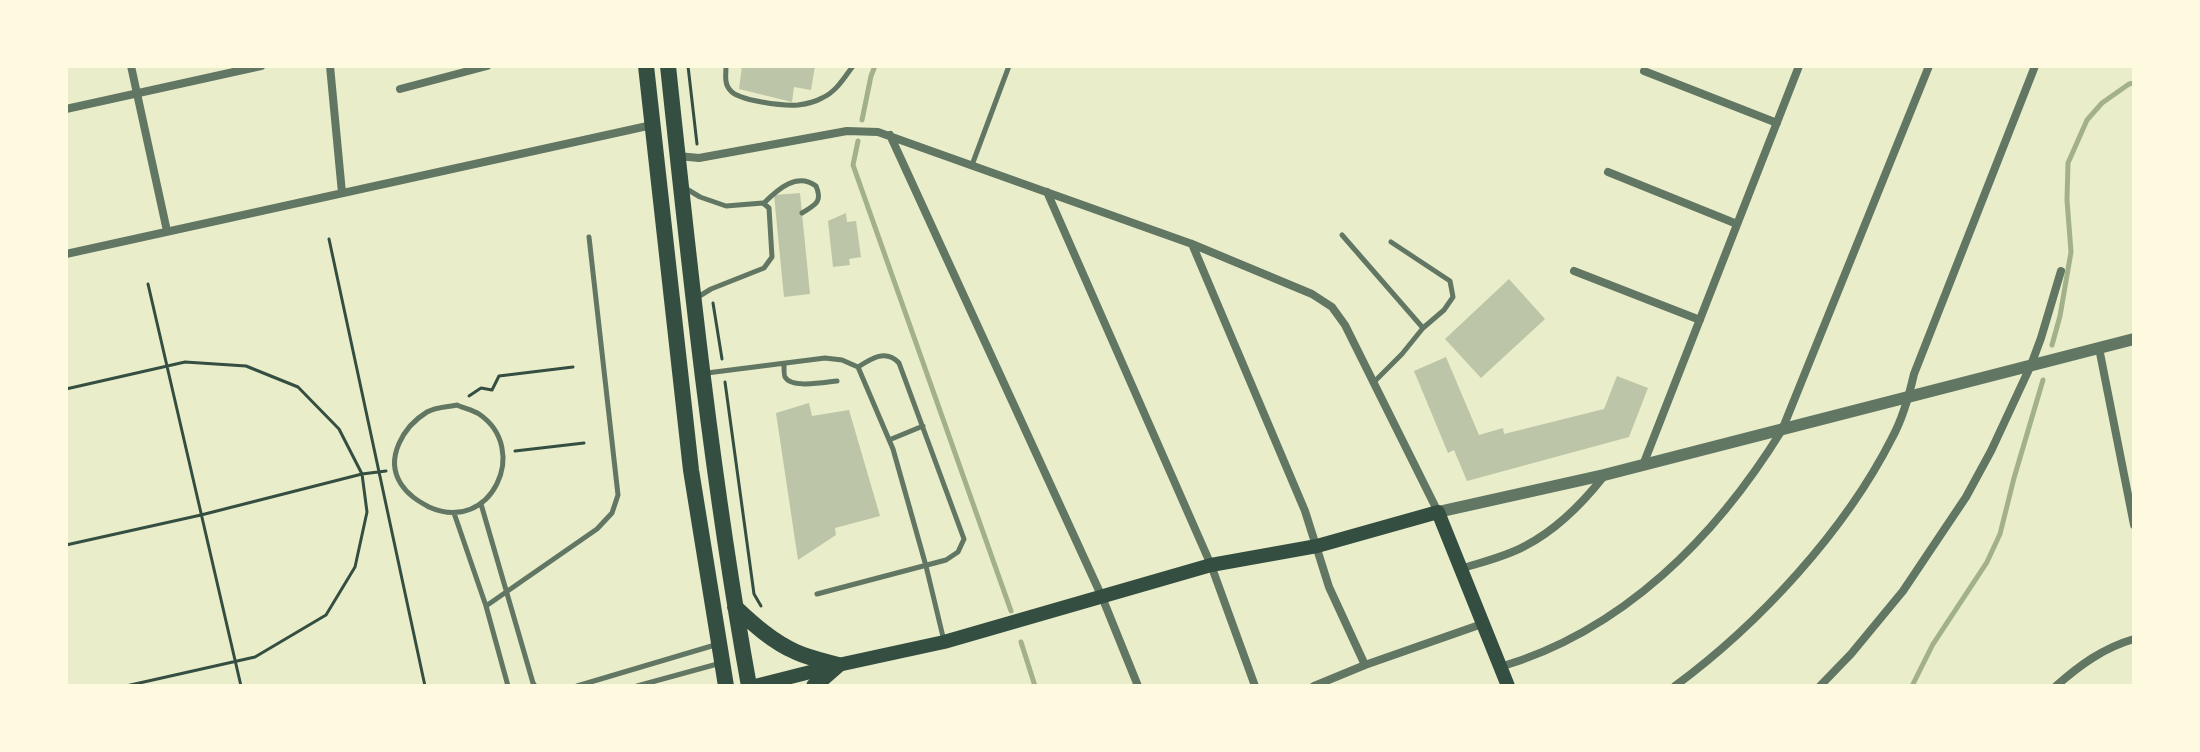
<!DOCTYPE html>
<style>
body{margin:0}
#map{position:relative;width:2200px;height:752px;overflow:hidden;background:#e9edc9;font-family:"Public Sans",sans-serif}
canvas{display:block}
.frame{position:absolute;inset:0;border:68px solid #fefae0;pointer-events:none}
</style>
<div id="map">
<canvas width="2200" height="752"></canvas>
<div class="frame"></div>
</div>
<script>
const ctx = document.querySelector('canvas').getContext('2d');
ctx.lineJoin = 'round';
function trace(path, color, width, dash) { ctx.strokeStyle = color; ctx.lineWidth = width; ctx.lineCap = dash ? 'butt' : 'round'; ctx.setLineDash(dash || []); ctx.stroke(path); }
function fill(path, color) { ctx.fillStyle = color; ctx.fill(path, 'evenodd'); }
const stream = new Path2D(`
 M862 120 871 76 875 66
 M858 141 853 165 1011 611
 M2052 345 2060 316 2071 252 2067 200 2068 163 2087 120 2102 103 2129 84 2134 83
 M1021 642 1035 686
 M1912 686 1933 644 1987 562 2000 534 2014 478 2043 380`);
const building = new Path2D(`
 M742 66H815L811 90 794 87 792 102 739 89Z
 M800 193 810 294 784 297 774 195Z
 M846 213 847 222 856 221 861 257 849 259 850 265 833 267 828 221Z
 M1509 279 1545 319 1481 378 1445 339Z
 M1446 357 1479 435 1503 428 1504 434 1604 409 1617 376 1648 388 1629 437 1467 481 1454 450 1448 453 1414 371Z
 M809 403 812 416 849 410 880 516 835 528 836 535 798 560 776 413Z`);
const path = new Path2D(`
 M688 66 697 144
 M329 239 425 686
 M148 284 241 686
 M713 303 722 359
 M725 382 754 594 761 606
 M66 389 185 362 246 366 298 387 339 429 362 474 367 512 355 567 326 615 255 657 126 686
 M469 396 481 388 492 390 499 376 573 367
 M515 451 584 443
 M66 545 201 515 362 474 386 471`);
const service = new Path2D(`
 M726 66C726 74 724 84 730 90 738 101 784 106 798 105 806 104 815 102 822 98 836 92 844 78 853 66
 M972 165 1009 66
 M685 188 700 197 726 206 763 203 769 208 772 257 764 268 711 289 698 297
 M764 203C778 189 797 172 816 186 823 202 815 205 802 213
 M1342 235 1423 328 1402 354 1374 382
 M1391 242 1450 281 1453 297 1444 310 1423 328
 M784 364C784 365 784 376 785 377 791 389 826 382 837 381
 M858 367 893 449 926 566 944 641
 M707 373 825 358 842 360 858 367C872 358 886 349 899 363L964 539 958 552 946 560 817 594
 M457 405C463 408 473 410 479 414 531 449 491 535 429 507 418 501 408 495 401 484 384 458 404 426 427 412 435 407 447 407 457 405Z
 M889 440 923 426
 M481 504 533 683 535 686
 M454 513 486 606 508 686
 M486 606 597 529 612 513 618 495 589 237
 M577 686 715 645
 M637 686 721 663`);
const minor = new Path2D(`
 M131 66 167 231
 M330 66 342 193
 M1644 71 1777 123
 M400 89 487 66
 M66 109 261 66
 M890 135 1102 597 1138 686
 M678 156 699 158 847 131 878 132 1192 244 1312 294 1332 307 1345 325 1438 512
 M1608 172 1737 224
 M1047 192 1211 565 1255 686
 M1192 244 1305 511 1329 587 1365 665
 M66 254 652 125
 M1574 271 1700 320
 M2099 348 2134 525
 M1643 465 1799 66
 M1460 569C1482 562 1505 557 1525 546 1556 530 1582 504 1604 476
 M1500 667C1623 631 1716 537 1782 430L1929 66
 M1314 686 1365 665 1482 624
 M1675 686C1759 624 1845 531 1892 438 1903 418 1909 396 1914 374L2035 66
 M1820 686 1851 654 1903 591 1966 497 1991 451 2031 365 2041 338 2061 271
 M2056 686C2080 665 2103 648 2134 639`);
const tertiary = new Path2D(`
 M1438 512 1604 475 2134 339`);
const secondary = new Path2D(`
 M755 686 838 665 944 642 1211 565 1317 546 1438 512 1508 686`);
const primary = new Path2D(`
 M646 66 691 470 726 686
 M668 66C690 273 712 481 749 686
 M735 607C753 624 773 642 796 652 809 658 824 661 838 665
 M814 686 838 665`);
trace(stream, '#a3b18a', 5);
fill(building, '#bcc5a7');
trace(path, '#344e41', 3);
trace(service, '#617663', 5);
trace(minor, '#617663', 8);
trace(tertiary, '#617663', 12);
trace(secondary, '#344e41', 14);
trace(primary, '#344e41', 16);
</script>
